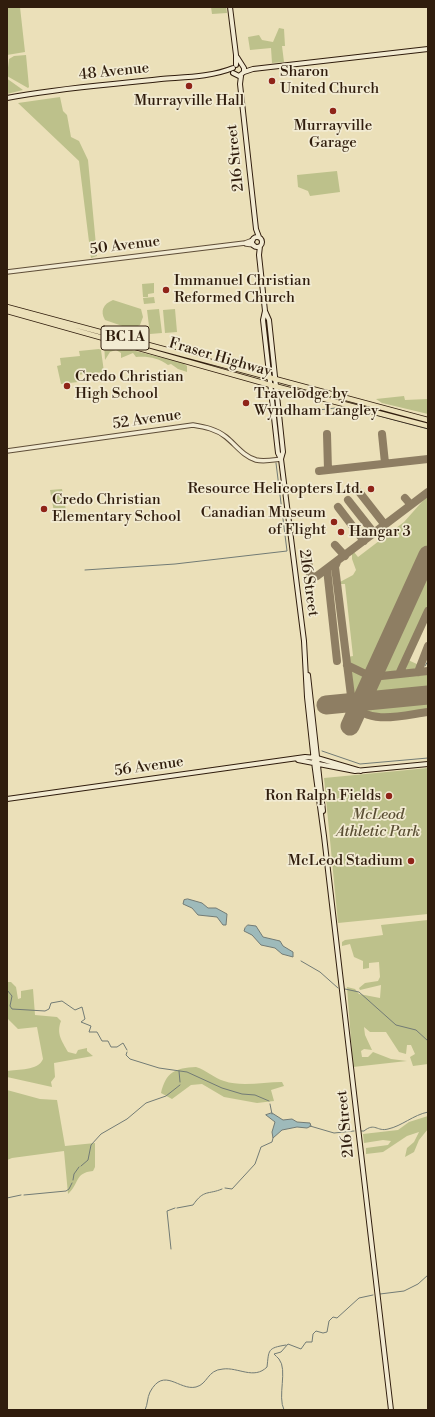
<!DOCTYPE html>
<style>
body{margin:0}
#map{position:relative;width:435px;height:1417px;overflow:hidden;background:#ebe0b9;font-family:"Libre Bodoni",serif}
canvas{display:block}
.frame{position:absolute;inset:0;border:8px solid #301d0d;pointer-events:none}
</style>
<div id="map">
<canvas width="435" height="1417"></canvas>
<div class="frame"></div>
</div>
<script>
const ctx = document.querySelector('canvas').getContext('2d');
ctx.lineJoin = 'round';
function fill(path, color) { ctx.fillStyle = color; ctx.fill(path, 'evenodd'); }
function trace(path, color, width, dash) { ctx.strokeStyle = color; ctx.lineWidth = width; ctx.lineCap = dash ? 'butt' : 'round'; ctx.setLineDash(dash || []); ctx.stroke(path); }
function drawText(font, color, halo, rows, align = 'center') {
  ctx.font = font + ' "Libre Bodoni",serif'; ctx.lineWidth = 3.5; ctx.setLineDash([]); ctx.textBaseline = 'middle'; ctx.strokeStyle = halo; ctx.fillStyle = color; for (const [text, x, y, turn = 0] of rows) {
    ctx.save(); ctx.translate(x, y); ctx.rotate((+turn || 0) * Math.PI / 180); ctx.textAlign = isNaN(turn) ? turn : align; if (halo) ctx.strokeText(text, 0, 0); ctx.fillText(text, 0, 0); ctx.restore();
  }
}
const green = new Path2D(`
 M7 7H20L25 52 7 55Z
 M211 7H226L227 13 212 14Z
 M279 28 284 29 285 46H282L284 62 272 63 271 48 250 50 248 37 259 35 262 40 273 42Z
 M26 55 29 87 28 88 7 76 9 59 14 56Z
 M7 79 9 80 23 90 7 94Z
 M60 97 63 111 67 115 71 137 79 141 88 160 97 256 91 258 79 161 18 103Z
 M337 171 340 192 310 196 308 191 298 187 297 175Z
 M154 283V293L148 294V297H143L142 284Z
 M154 297 155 303 144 304 143 298Z
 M113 300 141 309 143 317 140 325 131 329 105 320C100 311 103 304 113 300Z
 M159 309 162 333 150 334 147 310Z
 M175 309 177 332 165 333 163 310Z
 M104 343 183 363 187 366V372L178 369 171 364 168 365C159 358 148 356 136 357L133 353 121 358V353L116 350 110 352 105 360Z
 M99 349 101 350 104 372 76 375 78 382 61 384 57 366 61 365 60 358 80 356 79 351Z
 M404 396 405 400 428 399V414L382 403 376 399Z
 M62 489 66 510 54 512 50 490Z
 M428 495V544L369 673 349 664 348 657 353 656 345 584H340V582L353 575 356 570 352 559V554L354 552 358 557 404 522Z
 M428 567V608L398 673 379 674Z
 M408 660 419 665 416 671H405L404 667Z
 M350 668 367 677 358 697H353Z
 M428 673V690L369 695 377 678Z
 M428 700V711L373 716 363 710 364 706Z
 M428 768V914L338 923 324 778Z
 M428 920V1064L413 1066 410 1057 415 1054 411 1045H407L406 1054 399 1052 386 1032H370L364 1027 365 1035 372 1050 364 1049 361 1051 362 1057H368L373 1052 391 1059 407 1061 353 1067 347 987 355 989 359 994 380 998 381 985 360 990 359 988 365 983 378 981 380 977 379 962 369 963V968L363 969V961L354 957 350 944 342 946V942L345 940 383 935 381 925Z
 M7 982H11L16 987 18 999 21 998V991L33 989 35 1015 57 1017 61 1021C56 1034 62 1041 68 1052L76 1054 78 1050 87 1048V1051L93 1056 54 1063 55 1077 51 1082 52 1087 7 1077V1071C18 1069 38 1071 43 1059L37 1027 18 1029 8 1019Z
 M196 1067C206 1070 214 1078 224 1081 241 1087 264 1082 282 1082L284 1086 271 1090 274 1101 257 1103 224 1097 202 1084 191 1085 172 1099 161 1093C166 1072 175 1068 196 1067Z
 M7 1090 40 1099 57 1100 65 1146 95 1143V1167L93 1171C74 1173 80 1183 68 1194L64 1151 12 1158 7 1160Z
 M428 1116V1129L419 1140 414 1152 405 1157 407 1148 414 1142 419 1132 407 1136 383 1152 366 1154V1148L388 1145 391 1141 383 1140 364 1143 363 1134 398 1130 409 1122Z`);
const water = new Path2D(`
 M188 899 202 903 208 908H216L227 914 226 925H223L217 917 198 915 192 908 183 904 184 900Z
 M248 925 256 926 263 937 280 941 283 946 293 952V957L282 954 275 948 261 945 252 935 244 931 245 928Z
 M272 1113 283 1120 292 1119 297 1122 310 1123 311 1126 307 1128 297 1127 282 1130 273 1138 272 1132 275 1122 266 1115Z`);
const stream = new Path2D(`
 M318 410 345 407 428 429
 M85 570 175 564 287 551 276 463
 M425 666 428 661
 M322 751 360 764 428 758
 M301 961 320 972 338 988
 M345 989 359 992 396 1025 416 1030 428 1041
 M7 990 12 996 10 1006 12 1009 45 1011 49 1009 51 1003 62 1001 75 1010 82 1007 85 1019 81 1022 91 1026 89 1032H97L102 1041H108L111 1047H117L123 1043 127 1050
 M127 1052 126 1055 130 1059 159 1068 187 1072 222 1088 242 1094 255 1095 269 1101
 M179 1071 180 1082
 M270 1104 272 1114
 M310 1126 334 1133 354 1131
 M361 1131H364C375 1122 377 1132 388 1129 402 1126 413 1115 428 1112
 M81 1166 88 1160 91 1145 101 1134 127 1119 146 1103 166 1096 180 1085
 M73 1180 74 1174 79 1167
 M225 1188 232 1189 255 1164 261 1147 272 1142 273 1138
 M24 1195 66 1191 69 1189 72 1183
 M7 1198 21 1195
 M177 1208 193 1205C204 1189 208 1195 222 1189
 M171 1249 167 1211 175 1208
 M380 1294 404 1291 418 1284 428 1275
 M145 1410C148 1404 147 1398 150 1392 164 1366 179 1391 196 1387 208 1384 207 1370 223 1369 238 1367 254 1380 267 1367 269 1350 267 1348 286 1345
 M284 1410C277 1396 288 1370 279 1359 277 1357 276 1356 274 1354L281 1352 288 1344 301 1349 306 1342H312L313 1334 316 1331 323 1333 327 1332 329 1321 333 1317 337 1318 359 1298 373 1295`);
const taxiway = new Path2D(`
 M327 434 328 470
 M382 434 385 463
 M319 471 428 459
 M360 493 385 525
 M405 498 411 505
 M348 500 374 533
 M338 507 364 541
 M335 545 345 556
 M308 559 310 575 313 577 317 576 428 492
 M337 562 335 567 352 704C370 726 404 715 428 712
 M327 569 337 661
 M347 665 372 677 428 671
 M418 672 428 646
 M399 674 428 611`);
const runway = new Path2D(`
 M326 705 428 695
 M350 726 428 555`);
const tertiary = new Path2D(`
 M246 244 254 245
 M7 272 245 243 253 240
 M7 451 193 425C205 427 216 429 226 437 236 445 243 456 256 460 264 462 273 460 281 459`);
const secondary = new Path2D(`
 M230 7 236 55V65
 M244 72 253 69 428 49
 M233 73 239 76 244 72V68L237 57
 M241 76 240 84 256 229 259 237
 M7 98C58 88 109 85 161 79 184 77 211 77 233 68
 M252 242a5 5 0 1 1 10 0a5 5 0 1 1-10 0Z
 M260 246 259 255 265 311 269 320 283 452 281 459
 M265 311 263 320 278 453 281 459 304 641 307 697 314 762 324 836 391 1410
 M308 675 323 811
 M298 760 355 771 428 764
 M7 799 305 757 317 758 361 771`);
const primary = new Path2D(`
 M7 307 428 420
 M7 311 267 384 428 426`);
const markers = [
 [272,81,4,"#8f2418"],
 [189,86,4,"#8f2418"],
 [333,111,4,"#8f2418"],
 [166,290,4,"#8f2418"],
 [67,386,4,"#8f2418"],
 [246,403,4,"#8f2418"],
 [371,489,4,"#8f2418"],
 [44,509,4,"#8f2418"],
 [334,522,4,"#8f2418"],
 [341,532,4,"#8f2418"],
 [389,796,4,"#8f2418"],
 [411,861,4,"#8f2418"]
];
const shields = [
 [125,338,48]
];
const shieldNames = [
 ["BC 1A",125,338]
];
const streetNames = [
 ["48 Avenue",114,72,-6],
 ["216 Street",236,158,-96],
 ["50 Avenue",125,246,-7],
 ["Fraser Highway",220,358,16],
 ["52 Avenue",147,420,-8],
 ["216 Street",308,583,82],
 ["56 Avenue",149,767,-8],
 ["216 Street",346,1124,-96]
];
const poiNames = [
 ["Sharon",280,72],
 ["United Church",280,89],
 ["Murrayville Hall",189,101,"center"],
 ["Murrayville",333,126,"center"],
 ["Garage",333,143,"center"],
 ["Immanuel Christian",174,281],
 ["Reformed Church",174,298],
 ["Credo Christian",75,377],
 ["High School",75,394],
 ["Travelodge by",254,394],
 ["Wyndham Langley",254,411],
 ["Resource Helicopters Ltd.",363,489,"right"],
 ["Credo Christian",52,500],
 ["Elementary School",52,517],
 ["Canadian Museum",326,513,"right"],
 ["of Flight",326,530,"right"],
 ["Hangar 3",349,532],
 ["Ron Ralph Fields",381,796,"right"],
 ["McLeod Stadium",403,861,"right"]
];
const parkNames = [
 ["McLeod",378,815],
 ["Athletic Park",378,832]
];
fill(green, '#bdc18b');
fill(water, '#9ebaba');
trace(water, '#727b75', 1);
trace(stream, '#727b75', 1);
trace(taxiway, '#8e7e63', 8);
trace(runway, '#8e7e63', 19);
trace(tertiary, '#5f4e38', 5.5);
trace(secondary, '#301d0d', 6);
trace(primary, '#301d0d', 6);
trace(tertiary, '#f2ebd2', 3.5);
trace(secondary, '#f2ebd2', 4);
trace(primary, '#ebe0b9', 4.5);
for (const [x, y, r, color] of markers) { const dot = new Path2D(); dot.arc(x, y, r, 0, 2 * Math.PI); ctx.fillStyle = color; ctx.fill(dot); trace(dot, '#f2ebd2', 1.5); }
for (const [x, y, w] of shields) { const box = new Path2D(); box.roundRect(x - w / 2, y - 12, w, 24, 3); ctx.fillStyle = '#f2ebd2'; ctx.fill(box); trace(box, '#301d0d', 1); }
drawText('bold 14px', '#301d0d', null, shieldNames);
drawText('15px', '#301d0d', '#f2ebd2', streetNames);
drawText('15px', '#301d0d', '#f2ebd2', poiNames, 'left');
drawText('italic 15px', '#5a4e33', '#f2ebd2', parkNames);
</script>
